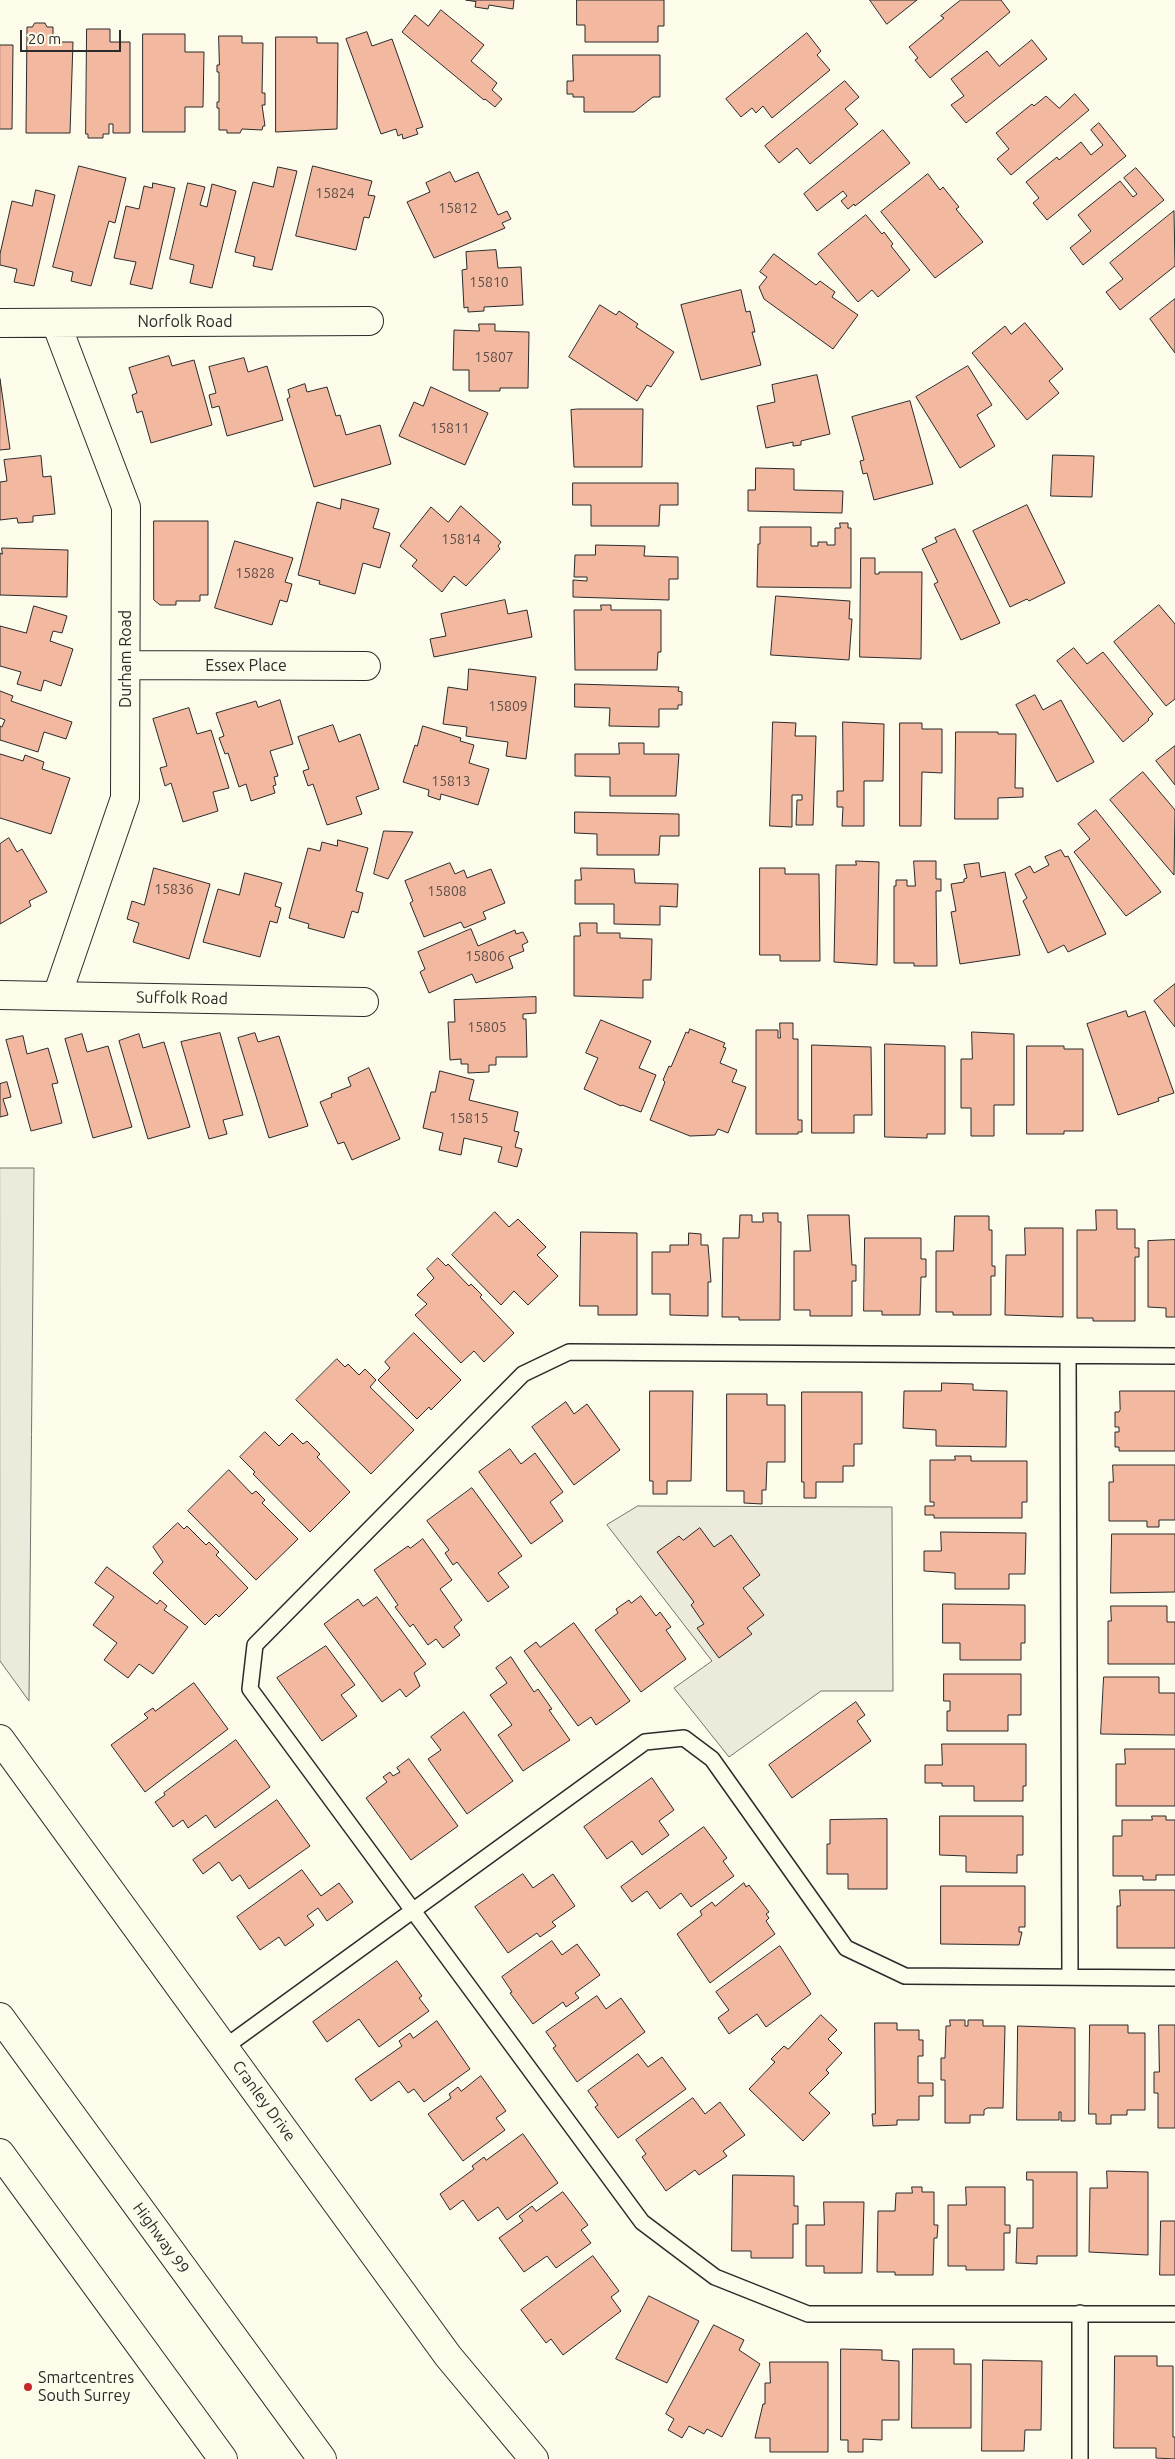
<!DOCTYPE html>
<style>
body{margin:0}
#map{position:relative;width:1175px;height:2459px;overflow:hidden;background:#fdfbea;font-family:Ubuntu,sans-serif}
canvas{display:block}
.scale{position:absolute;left:20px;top:30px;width:101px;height:22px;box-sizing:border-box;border:2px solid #2b2b2b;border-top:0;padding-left:6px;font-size:15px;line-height:18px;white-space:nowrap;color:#2b2b2b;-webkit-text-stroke:4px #fdfbea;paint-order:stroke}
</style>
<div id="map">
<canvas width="1175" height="2459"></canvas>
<div class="scale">20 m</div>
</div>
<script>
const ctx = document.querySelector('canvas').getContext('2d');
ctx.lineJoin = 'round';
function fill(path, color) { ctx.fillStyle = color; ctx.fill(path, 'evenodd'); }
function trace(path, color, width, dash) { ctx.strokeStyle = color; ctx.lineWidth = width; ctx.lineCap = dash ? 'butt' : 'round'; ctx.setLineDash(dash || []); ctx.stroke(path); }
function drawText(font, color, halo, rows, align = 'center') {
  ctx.font = font + ' Ubuntu,sans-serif'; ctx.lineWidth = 4; ctx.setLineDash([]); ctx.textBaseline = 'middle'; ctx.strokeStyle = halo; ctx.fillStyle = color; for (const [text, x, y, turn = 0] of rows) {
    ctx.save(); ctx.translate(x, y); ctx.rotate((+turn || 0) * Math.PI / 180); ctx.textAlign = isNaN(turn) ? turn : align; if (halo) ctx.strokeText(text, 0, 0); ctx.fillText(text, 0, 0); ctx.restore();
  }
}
const green = new Path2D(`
 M638 1506 892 1507 893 1691H821L729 1757 674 1688 712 1661 607 1525Z`);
const parking = new Path2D(`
 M0 1168H34L29 1701 0 1661Z`);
const building = new Path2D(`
 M466 0H514L513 9 489 5 488 9 475 7 476 2Z
 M577 0H664V26H658V42H585V25H577Z
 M870 0H917L887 24Z
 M961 0H1001L1010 12 930 78 915 60 918 58 909 47 944 18 941 16Z
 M441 10 484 45 471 61 497 83 492 90 502 99 495 107 485 99 484 100 402 32 415 15 428 26Z
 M35 23H45L47 27H53V42H73L70 133H26L27 27H32Z
 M87 29H110V42H130V133H113V124H109V134H103V138H88V134H86Z
 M367 32 372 46 392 39 423 127 416 129 418 134 403 139 402 134 398 136 396 129 381 134 346 39Z
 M807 33 821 51 817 55 830 70 772 118 763 106 756 113 752 108 741 117 726 99Z
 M143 34H185V52H204L203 107H185V132H143Z
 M219 36H242V43H263L262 93H265V105H262L265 126H263L262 130 242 129 240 133H227V130H219V108H217V102H219V72H217V65H219Z
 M276 37H317V43H338L337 129 276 132Z
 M1032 40 1047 59 966 123 951 105 964 96 951 79 987 51 999 66Z
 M0 45H13L12 129H0Z
 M573 55H660V97H653L634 112H584V97H573V94H567V81H573Z
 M845 81 859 97 845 109 858 124 810 164 797 148 779 163 765 146Z
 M1075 94 1089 110 1011 175 997 159 1009 149 996 133 1032 104 1034 106 1046 96 1059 108Z
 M1099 123 1126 156 1047 220 1033 203 1039 198 1026 182 1057 157 1059 160 1081 142 1091 155 1103 145 1091 130Z
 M883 130 910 163 855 206 854 204 848 209 841 201 847 196 843 191 817 211 804 194Z
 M79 166 126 178 115 223 109 221 91 286 71 281 73 272 53 267Z
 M313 166 372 181 368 195 375 196 369 218 364 217 356 250 296 236Z
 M278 167 297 171 272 270 253 266 255 257 235 252 253 182 273 187Z
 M1136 168 1164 200 1083 265 1070 248 1091 231 1078 215 1120 181 1133 197 1137 194 1124 178Z
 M450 172 455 182 478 172 498 215 507 211 511 219 502 223 505 228 434 258 407 202 430 192 426 183Z
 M928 174 940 190 943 187 959 207 956 209 983 242 935 278 881 212Z
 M153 183 175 188 152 289 130 284 136 262 114 258 126 206 139 209 144 186 152 188Z
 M188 183 205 187 200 205 207 207 212 184 236 191 212 288 190 283 194 265 170 259Z
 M36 190 55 195 34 286 14 282 17 269 0 265V254L12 201 32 206Z
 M1174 211 1175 266 1120 310 1106 292 1123 279 1110 263Z
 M866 215 882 234 884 232 893 244 891 246 910 270 878 297 872 290 858 302 818 254Z
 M496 250 498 268 521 267 523 305 484 307V311L468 312V307L464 308 462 270 467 269 466 252Z
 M774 254 816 285 820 281 835 292 832 297 858 315 833 349 764 299 759 287 767 277 760 272Z
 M741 290 746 312 750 311 755 332H752L761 365 701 380 681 305Z
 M1175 299V353L1150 319Z
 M600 305 616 315 619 311 638 324 636 327 674 352 651 387 647 385 637 401 569 357Z
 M1025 323 1063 369 1049 381 1059 393 1027 420 972 353 1005 326 1011 334Z
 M479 324H495V331L529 332 528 388H500V391H469V370H453L454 330 479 331Z
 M169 356 172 366 194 360 212 425 151 443 142 411 137 413 132 395 137 393 129 368Z
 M244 358 248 372 267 366 283 420 227 436 219 406 212 408 209 395 216 393 209 367Z
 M968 366 992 405 977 415 995 446 960 468 916 397Z
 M817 375 830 434 801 441V445L793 446V442L766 448 757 406 775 402 772 385Z
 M0 379 10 449 0 450Z
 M305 384 307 392 327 387 336 416 340 415 346 435 380 425 391 464 314 487 287 399 290 397 288 390Z
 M431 387 488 413 465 465 399 436 414 402 423 406Z
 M910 401 933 484 874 500 867 473 863 474 860 461 864 460 852 417Z
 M578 409H643L642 467H574L571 410Z
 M1053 455 1094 456 1092 497 1051 496Z
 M41 456 43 477 51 476 55 514 33 516V522L18 523 17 518 0 520V482L7 481 4 460Z
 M756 468 794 469V490L843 491 842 513 748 511V490H755Z
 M573 483H678V505H660L659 526H591V505H573Z
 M342 499 379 509 373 528 390 533 380 568 363 563 355 594 319 584 320 581 298 575 317 502 340 509Z
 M1027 505 1065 583 1029 601 1027 599 1010 607 973 531Z
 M461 506 501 542 498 546 500 549 466 586 454 576 442 592 412 566 417 560 400 546 431 507 448 522Z
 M154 521H208V595H200V601H176V605H160L154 600Z
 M840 523H848V528H851V588L757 587 758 544H760V527H811V546H818V542H827V545H835V528H840Z
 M955 529 1000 623 961 640 934 584 938 582 922 549 937 542 935 538Z
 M235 541 293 558 285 582 292 584 287 602 280 600 272 625 215 608Z
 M596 545 645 546 644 556 678 557V579H669V600L573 597V580L587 581V577H574L575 555H595Z
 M2 548 68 550 67 597 0 595V553L2 554Z
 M861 558H875V574H879V572H922L921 659 860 657Z
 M776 596 850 601 849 619H852L849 660 771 655Z
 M505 600 508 614 527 610 532 637 434 657 430 639 446 636 441 614Z
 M601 605H611V610H661V652H658L657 670H575L574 610H601Z
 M1159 605 1175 624V699L1166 706 1114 642Z
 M34 606 67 616 62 633 53 631 50 641 73 649 61 686 44 680 41 691 17 684 21 672 0 666V626L26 633Z
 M1074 648 1087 664 1103 652 1153 714 1148 719 1149 720 1123 742 1057 661Z
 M469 669 536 677 526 759 506 756 508 742 466 736 467 727 443 724 448 687 467 690Z
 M575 684 679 687 678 691 682 692V705H678V709H659V727L609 726 610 708 575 707Z
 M0 691 13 696 11 701 72 722 66 739 44 732 38 752 0 740V726L2 727 5 720 0 718Z
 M1035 695 1043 710 1061 700 1094 762 1057 782 1016 705Z
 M280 700 293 744 270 751 278 776 274 777 276 785 273 786 275 793 251 801 246 784 239 787 228 753 225 754 219 738 224 736 216 713 256 701 258 707Z
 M189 708 197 734 211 730 229 788 213 792 218 811 183 822 171 783 165 786 160 768 167 766 153 719Z
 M773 722 796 723 795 736H816L813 825H796L797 800H802V795H792V827L770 826Z
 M843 722 884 724 883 781H864V826H842L843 807H837V791H843Z
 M900 723H922V729H942V773L922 772 921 826H900Z
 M333 725 339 742 360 734 379 789 356 797 362 814 327 825 313 784 308 786 303 771 309 769 298 737Z
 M423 726 461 738 460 741 474 745 469 763 489 769 478 805 441 794 440 800 428 796 429 790 403 782 415 745 417 746Z
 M956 732H998V734H1016L1015 788H1023V797L998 798V819H955Z
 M619 743H644V754H679L676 796H610V777L575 776V754H619Z
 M1175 746V785L1156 761Z
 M0 754 23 761 25 755 44 762 42 769 70 778 51 834 0 818Z
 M1143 772 1175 810 1174 875 1110 800Z
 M1096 810 1161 892 1126 916 1074 852 1090 839 1078 824Z
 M575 812 679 814V836H660L659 855H597V834L575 833Z
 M384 831 413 832 388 879 374 874Z
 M9 838 17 852 22 849 47 892 29 901 31 906 0 924V844Z
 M338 840 368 848 356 891 363 893 358 913 352 911 344 938 308 928 309 924 289 918 308 848 320 851 322 842 337 846Z
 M1061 850 1065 857 1068 856 1106 934 1068 952 1064 945 1048 953 1023 901 1027 898 1015 874 1030 866 1034 873 1049 865 1045 857Z
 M856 861 879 862 877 965 834 962 836 865H856Z
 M914 861H936V879H941V891H936L937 966H914V963H894V886H896V880H907V886H915Z
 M450 863 455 874 464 870 467 878 491 869 505 903 483 912 486 919 464 928 461 922 424 937 410 903 413 901 405 881Z
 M979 863 981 877 1005 872 1020 955 960 964 951 912 956 911 951 884 964 882V879L967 878 964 865Z
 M154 868 210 884 189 959 133 942 139 923 127 919 132 901 144 905Z
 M581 868 634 869 635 883 678 884 677 907 660 906V925L614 924V904H575V880H581Z
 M760 868H785V874H819L820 961H780V955H760Z
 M245 873 282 883 275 906 281 908 277 923 270 921 260 957 203 942 218 889 239 895Z
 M580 923H597V933H620V938L652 939 651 980H643V998L574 996V936H580Z
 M471 929 478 946 515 930 516 934 523 932 528 942 522 945 524 951 509 957 513 968 476 983 472 974 429 993 420 972 425 969 418 952Z
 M1175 984V1027L1154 1001Z
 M536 997V1013L523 1014V1019H526L527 1057H496V1065H489V1072L468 1073V1064H461V1059L450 1060 448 1022H455L454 1000Z
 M1126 1011 1128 1017 1145 1011 1174 1093 1158 1098 1159 1101 1118 1115 1087 1024Z
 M601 1020 651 1041 639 1068 656 1075 641 1112 622 1105 621 1106 584 1089 598 1058 586 1053Z
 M780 1023H793V1039H798V1120H802V1132H798V1134H756V1030H778V1038H780Z
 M690 1029 725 1043 723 1047 726 1048 720 1063 737 1070 732 1082 746 1087 728 1133 718 1129 715 1135 690 1136 650 1120 665 1082 663 1080 669 1066 671 1067 686 1032 688 1033Z
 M972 1032 1014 1034V1105H994V1136H971V1108H961V1059H972Z
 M220 1033 243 1115 223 1120 227 1134 209 1139 181 1042Z
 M255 1033 258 1042 279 1036 308 1126 269 1138 238 1038Z
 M82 1034 87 1052 108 1046 132 1127 93 1138 65 1039Z
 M139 1034 143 1048 164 1042 190 1127 148 1139 119 1041Z
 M23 1036 27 1054 48 1048 58 1083 52 1084 62 1123 31 1131 6 1040Z
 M885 1044 945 1046V1134H927V1138L885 1137Z
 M812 1045 871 1047 872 1115H854V1133H812Z
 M1027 1046H1064V1049H1083V1131H1064V1134H1027Z
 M369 1068 400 1139 352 1160 344 1142 338 1144 320 1102 332 1097 331 1094 351 1086 348 1078Z
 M440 1071 474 1080 469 1100 518 1112 514 1131 519 1132 515 1147 522 1149 517 1167 498 1162 502 1147 464 1138 461 1155 439 1150 443 1133 423 1128 431 1092H435Z
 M7 1082 11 1097 3 1099 8 1115 0 1117V1084Z
 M1096 1210H1117V1229H1135V1248H1139V1257H1135V1321H1093V1318H1077V1230H1096Z
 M495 1212 509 1227 518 1219 546 1247 537 1255 558 1276 528 1305 514 1291 501 1305 452 1255Z
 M763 1213H778V1222H781L780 1320H739V1317H722L723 1238H739L740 1215H752V1222H763Z
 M808 1215H849L852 1265H856V1281H852V1316H810V1310H794V1251H810Z
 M955 1216H989V1230H992V1266H995V1276H991V1315H953V1312H936V1251H953Z
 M1025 1228H1063V1317L1005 1315 1006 1255H1025Z
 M581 1232 637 1233V1315H598V1306H580Z
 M689 1233 701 1234V1245H708L711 1282H708V1316L670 1315V1294H652V1252H670V1245H688Z
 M865 1238H921V1259H926V1277H921L920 1315H882V1311H864Z
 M1175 1240V1317H1166V1308L1148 1307V1241Z
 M438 1258 446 1266 448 1264 469 1286 471 1284 482 1295 480 1297 514 1333 484 1362 474 1351 461 1363 415 1315 427 1304 417 1295 434 1278 427 1269Z
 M414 1333 461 1380 431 1410 429 1407 417 1419 378 1380 390 1368 385 1362Z
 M337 1359 345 1367 348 1364 359 1375 365 1369 376 1380 370 1387 414 1430 371 1474 296 1400Z
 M942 1383 973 1384V1390L1007 1391 1006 1447 936 1446V1430L903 1428 904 1391H941Z
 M650 1391H693L691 1481H667V1494H653V1481H650Z
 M1120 1391H1175V1451H1119V1447H1115V1432H1119V1427H1115V1412H1119L1120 1410Z
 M802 1392H862V1444H854V1466H843V1482H816V1498H804V1482H802Z
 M727 1394H767V1405H785V1462H767L766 1490H762V1504L744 1503V1491H727Z
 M566 1402 574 1414 587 1404 620 1450 574 1485 532 1427Z
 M265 1432 279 1446 292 1433 303 1444 307 1441 320 1454 317 1457 350 1492 310 1532 253 1474 255 1472 240 1457Z
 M510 1449 521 1464 535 1453 563 1492 550 1502 563 1521 531 1544 479 1472Z
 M955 1456H971V1461H1027V1502H1022V1518H934V1515H925V1506H934V1502H930V1460H955Z
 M1113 1465H1175V1520H1159V1527H1147V1521H1109V1482H1113Z
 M229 1470 252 1494 256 1491 265 1500 262 1503 298 1539 256 1580 188 1511Z
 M472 1488 522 1556 498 1573 509 1587 488 1602 457 1562 453 1565 445 1553 449 1550 427 1521Z
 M178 1523 184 1529 187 1526 206 1545 209 1542 219 1552 216 1555 248 1588 219 1617 216 1614 205 1625 153 1573 163 1562 153 1547Z
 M700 1528 714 1547 731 1535 760 1575 743 1588 764 1615 747 1628 752 1634 719 1658 697 1628 704 1624 691 1605 694 1602 657 1552 679 1536 683 1540Z
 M941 1532 1026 1533 1025 1574H1009V1589H955V1573L924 1571V1551H941Z
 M1112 1534H1175V1592L1111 1593Z
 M423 1539 452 1580 440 1589 462 1620 454 1627 460 1635 443 1648 436 1639 428 1645 413 1624 410 1627 395 1607 398 1605 374 1570 408 1546 410 1548Z
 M107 1567 157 1604 160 1600 167 1606 164 1610 188 1627 153 1674 139 1664 128 1678 104 1660 117 1643 93 1625 114 1597 95 1583Z
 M641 1596 656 1616 660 1612 671 1627 666 1630 686 1659 641 1692 595 1630 618 1613 616 1609 629 1600 631 1603Z
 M377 1597 426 1664 414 1673 420 1686 406 1697 400 1689 382 1702 324 1624 358 1599 363 1606Z
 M943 1604 1025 1605V1643H1021V1660H960V1643H943Z
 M1111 1606H1167V1622H1175V1664H1108V1621H1111Z
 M574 1623 630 1701 596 1725 591 1717 578 1726 524 1651 536 1642 540 1647Z
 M326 1646 355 1685 341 1695 357 1716 322 1741 277 1678Z
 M511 1657 534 1692 538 1689 552 1709 549 1710 570 1740 523 1771 498 1735 512 1725 490 1695 507 1683 496 1668Z
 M944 1674H1021V1715H1008V1731H947V1711H950V1701H944Z
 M1104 1677H1159V1693H1175V1735L1101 1734Z
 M194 1683 228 1729 145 1792 111 1745 148 1718 144 1714 153 1708 155 1711Z
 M856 1702 865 1715 857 1721 871 1741 792 1798 769 1765Z
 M464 1712 513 1781 467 1814 428 1759 441 1750 431 1737Z
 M236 1740 270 1787 215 1828 206 1815 188 1828 183 1820 173 1827 155 1802 165 1795 164 1793Z
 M942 1744H1026V1786H1023V1801H974V1786H942V1783H925V1765H942Z
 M1125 1749H1175V1806H1116V1764H1125Z
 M409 1759 458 1826 411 1860 366 1798 387 1782 383 1777 390 1772 393 1776 400 1772 397 1768Z
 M652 1778 674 1810 659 1821 669 1835 642 1855 632 1841 607 1859 584 1827Z
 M277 1800 310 1846 249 1889 240 1875 232 1881 219 1862 203 1874 193 1860Z
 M940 1816H1023V1855H1017V1873L966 1872V1856L940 1855Z
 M1152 1816H1166V1820H1175V1875H1156V1880H1143V1876H1113V1836H1122V1820H1152Z
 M887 1819V1889H848V1874H827V1844H830V1820Z
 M704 1827 727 1858 723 1861 734 1876 691 1907 681 1893 660 1909 647 1891 632 1902 621 1887Z
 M302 1870 321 1896 339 1883 353 1902 327 1921 318 1908 307 1916 314 1925 285 1946 279 1937 260 1950 237 1917Z
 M523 1874 533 1888 553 1874 575 1906 552 1922 556 1926 540 1937 537 1933 508 1953 475 1907Z
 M744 1883 746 1887 749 1885 769 1912 766 1914 769 1918 766 1921 775 1934 710 1983 677 1934 702 1915 700 1911 712 1902 715 1906Z
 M941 1886H1025V1927H1019V1932H1022L1019 1945 941 1944Z
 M1120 1890H1175V1948H1117V1906H1120Z
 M552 1941 562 1955 577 1944 600 1975 575 1993 579 1998 566 2007 563 2002 533 2024 510 1993 512 1992 502 1977Z
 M780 1946 811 1994 766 2027 757 2014 729 2034 718 2018 729 2010 716 1992Z
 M397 1961 422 1996 419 1998 429 2011 379 2047 359 2019 327 2042 313 2022Z
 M597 1996 606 2009 621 1998 645 2032 577 2082 553 2048 556 2046 546 2032Z
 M821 2015 837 2030 828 2039 842 2053 826 2070 829 2073 809 2093 830 2113 803 2141 749 2089 775 2062 771 2059 784 2046 788 2049Z
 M950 2020H965V2026H968V2020H983V2026H1005L1003 2108H987L984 2110V2115H970V2123H945V2080H941V2058H945L946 2026H950Z
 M437 2021 470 2069 424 2102 414 2089 408 2093 399 2081 371 2101 355 2079 402 2046 399 2041 410 2033 413 2038Z
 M875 2023H897V2030H919V2040H923V2056H918V2083H933V2096H919V2120H897V2125L873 2126 872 2114H875Z
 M1090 2025H1128V2033H1145V2110H1127V2115H1111V2124H1096V2114H1089Z
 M1159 2025H1175V2128H1158V2093H1154V2072H1159Z
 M1018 2026 1075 2028V2121H1061V2112H1059V2120H1017Z
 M638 2054 648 2067 662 2057 686 2089 618 2138 595 2107 598 2105 588 2091Z
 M481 2076 506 2111 496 2118 505 2130 463 2161 428 2114 451 2098 449 2094 458 2087 461 2091Z
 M693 2098 705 2114 720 2102 745 2135 723 2151 727 2156 699 2175 695 2170 666 2191 642 2157 646 2154 636 2140Z
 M523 2134 558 2183 507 2220 498 2207 478 2221 463 2200 450 2210 440 2194 474 2169 472 2166 484 2157 486 2160Z
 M1107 2171 1148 2172V2255L1089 2252 1090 2188H1107Z
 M1027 2172H1077V2256H1037V2264L1016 2263 1017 2228H1033V2180H1027Z
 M733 2175 794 2176V2206H798V2224H793V2258H751V2251H732Z
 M912 2187H922V2192H934V2225H938L937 2238H934L933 2275H895V2272H877L878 2211H895L896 2193H912Z
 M966 2187H1005V2225H1010V2233H1004V2270H966V2266H948V2205H966Z
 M563 2192 588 2225 581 2230 591 2243 556 2268 547 2256 524 2272 499 2238 523 2221 519 2216 532 2206 536 2211Z
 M824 2202H864L862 2273H824V2266H806V2225H824Z
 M1161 2221H1175V2275H1160Z
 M593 2256 619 2291 611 2297 621 2311 563 2355 551 2339 546 2343 521 2310Z
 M649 2296 699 2321 667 2383 616 2359Z
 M714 2325 744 2340 739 2350 760 2364 722 2437 707 2429 704 2434 689 2426 682 2438 668 2430 674 2419 666 2414Z
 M841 2349 882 2350V2360L899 2361V2420H882V2440L863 2439V2452H848V2440H841Z
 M913 2349H954V2364H971V2428H912Z
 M1115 2356H1157V2366H1173V2437H1175V2459L1156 2458V2448H1114Z
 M983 2360 1042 2361 1041 2430H1025L1024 2451H982Z
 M770 2362H828V2452H770V2438H755L763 2404H765V2383H770Z`);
const service = new Path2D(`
 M1068 1356 1070 1977
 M1175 1356 569 1352 523 1374 255 1645 250 1689 642 2222 715 2277 808 2314H1175
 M225 2047 645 1742 684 1738 712 1759 846 1948 905 1976 1175 1978
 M1080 2313V2459`);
const minor = new Path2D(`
 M0 323 369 321
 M56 323 126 507 125 798 57 996
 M126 665 366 666
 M0 995 364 1002`);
const tertiary = new Path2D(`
 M0 1739 448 2356 534 2459`);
const motorway = new Path2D(`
 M0 2017 322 2459
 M0 2153 223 2459`);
const markers = [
 [28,2387,5,"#c62828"]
];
const numberNames = [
 ["15824",335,193],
 ["15812",458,208],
 ["15810",489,282],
 ["15807",494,357],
 ["15811",450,428],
 ["15814",461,539],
 ["15828",255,573],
 ["15809",508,706],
 ["15813",451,781],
 ["15836",174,889],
 ["15808",447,891],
 ["15806",485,956],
 ["15805",487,1027],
 ["15815",469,1118]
];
const streetNames = [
 ["Norfolk Road",185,322],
 ["Durham Road",126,659,-90],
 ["Essex Place",246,666],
 ["Suffolk Road",182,998,1],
 ["Cranley Drive",264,2101,54],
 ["Highway 99",161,2238,54]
];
const poiNames = [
 ["Smartcentres",38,2378],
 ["South Surrey",38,2396]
];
fill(green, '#ecebdb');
trace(green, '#74746e', 1);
fill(parking, '#eceadb');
trace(parking, '#74746e', 1);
fill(building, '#f2b8a0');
trace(building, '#2b2b2b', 1);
trace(service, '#2b2b2b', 18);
trace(minor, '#2b2b2b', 30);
trace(tertiary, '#2b2b2b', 30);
trace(motorway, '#2b2b2b', 30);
trace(service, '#fdfbea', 15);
trace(minor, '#fdfbea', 28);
trace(tertiary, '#fdfbea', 28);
trace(motorway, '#fdfbea', 28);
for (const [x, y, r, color] of markers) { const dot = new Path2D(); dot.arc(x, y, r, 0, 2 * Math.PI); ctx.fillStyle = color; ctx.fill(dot); trace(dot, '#fdfbea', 2); }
drawText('14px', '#5d4e48', null, numberNames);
drawText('16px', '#2b2b2b', '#fdfbea', streetNames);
drawText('16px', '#2b2b2b', '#fdfbea', poiNames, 'left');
</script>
